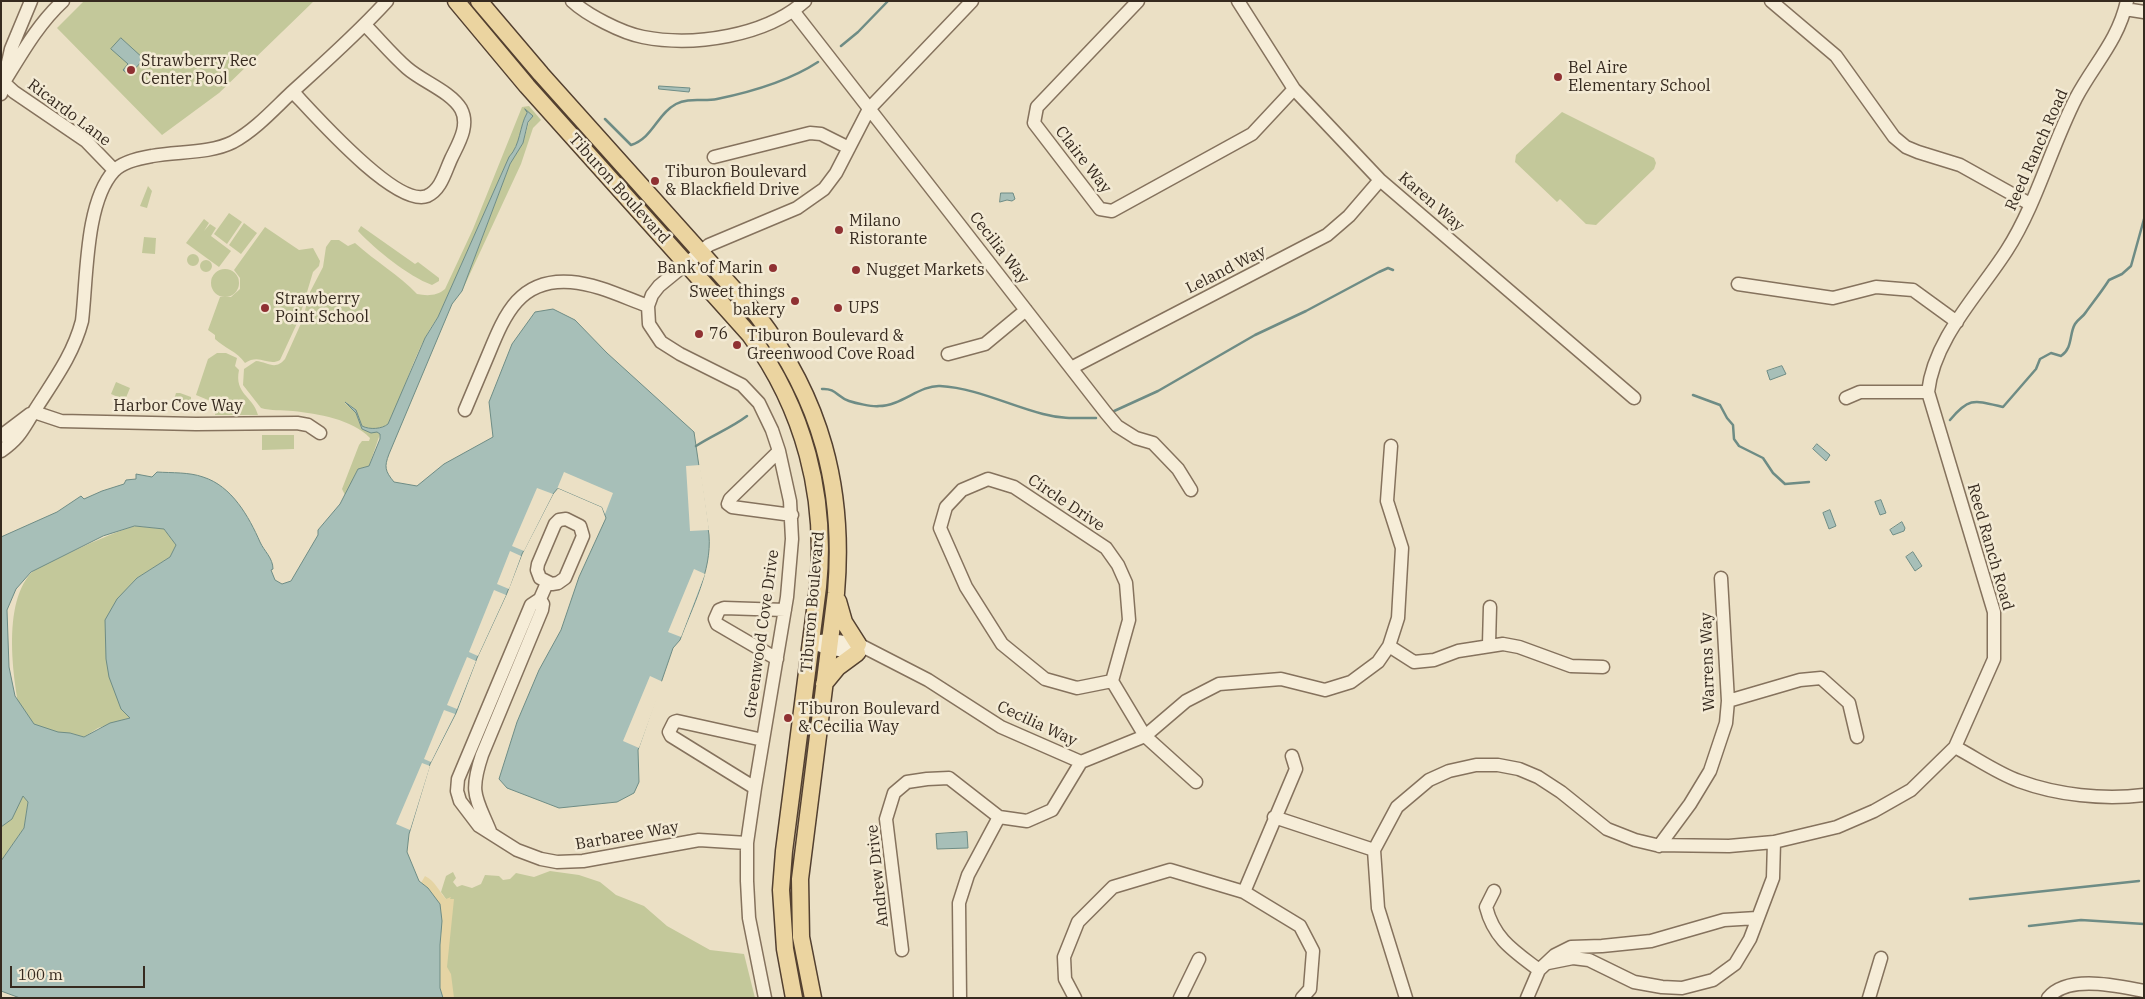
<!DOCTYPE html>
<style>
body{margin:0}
#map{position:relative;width:2145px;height:999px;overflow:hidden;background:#ebe0c5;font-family:"IBM Plex Serif",serif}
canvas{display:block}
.frame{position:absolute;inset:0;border:2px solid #362a1f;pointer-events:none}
.scale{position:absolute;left:10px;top:966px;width:135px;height:22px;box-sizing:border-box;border:2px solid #362a1f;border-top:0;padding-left:6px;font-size:15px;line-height:18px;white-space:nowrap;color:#362a1f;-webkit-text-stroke:4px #f3ead4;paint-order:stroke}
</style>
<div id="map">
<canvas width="2145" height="999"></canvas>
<div class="frame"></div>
<div class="scale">100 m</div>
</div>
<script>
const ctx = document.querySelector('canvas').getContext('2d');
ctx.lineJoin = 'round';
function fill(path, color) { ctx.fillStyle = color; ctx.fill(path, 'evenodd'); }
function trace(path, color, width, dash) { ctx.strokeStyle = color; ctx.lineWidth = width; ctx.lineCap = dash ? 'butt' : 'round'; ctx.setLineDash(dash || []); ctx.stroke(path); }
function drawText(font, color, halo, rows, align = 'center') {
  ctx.font = font + ' "IBM Plex Serif",serif'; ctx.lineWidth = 5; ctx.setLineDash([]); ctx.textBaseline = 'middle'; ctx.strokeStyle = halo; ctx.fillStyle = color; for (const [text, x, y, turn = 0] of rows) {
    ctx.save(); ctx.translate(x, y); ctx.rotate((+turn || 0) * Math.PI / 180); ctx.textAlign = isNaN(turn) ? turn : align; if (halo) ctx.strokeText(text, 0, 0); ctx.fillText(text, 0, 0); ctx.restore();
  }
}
const green = new Path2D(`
 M84 1H314L219 93 162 135 57 28Z
 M529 106 541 120 533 128 521 164 462 291 510 164 523 143 530 118 527 113C519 127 521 144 509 157L438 317C415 348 406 389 388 424 382 429 370 430 362 426L356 410 346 402 345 403 356 413 362 429 377 432 380 434 369 466 358 469 345 495 342 489 359 445 362 441H369L370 438C352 419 318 414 293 411 282 410 271 411 261 408L243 385 244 369 256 361C268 362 275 371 285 359L303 319 309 294 323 267 326 247 331 240H339L348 246 355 243C375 261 399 275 417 294 427 296 437 296 445 289L473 229 522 107Z
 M1562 112 1654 158 1656 163 1654 169 1596 225 1586 224 1560 199 1557 202 1515 162 1516 155Z
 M148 186 152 191 147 208 140 206Z
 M229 213 242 222 227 244 214 234Z
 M204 219 209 223 204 231 210 224 216 228 211 236 231 251 219 267 186 243Z
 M244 223 257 233 241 254 229 245Z
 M361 226 415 264 418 262 439 278V281L432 285C408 276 376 250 358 231Z
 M265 227 299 250 313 248 320 261 319 266 313 272 299 319 280 360C268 367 260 353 245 363 237 351 224 348 215 339V335L208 330 220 297H231L240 289V278L234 270Z
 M144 237 156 238 155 254 142 253Z
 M187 260a6 6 0 1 1 12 0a6 6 0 1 1-12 0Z
 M200 266a6 6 0 1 1 12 0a6 6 0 1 1-12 0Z
 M211 283a14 14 0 1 1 28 0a14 14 0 1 1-28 0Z
 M217 353H226L237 358 235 366 239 370C234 394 253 396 258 415H215L216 408 213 402 196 395 208 359Z
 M116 382 130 388 125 400 111 394Z
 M176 393H180L191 397V407L179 402 172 406Z
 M262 435H294V449L262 450Z
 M135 526 164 529 176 545 170 557 137 578 126 590 121 709 130 718 98 728 84 737 70 733 25 736C14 690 0 607 31 573 40 565 54 561 65 555 88 544 110 534 135 526Z
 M23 795 28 802 24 828 1 861V827L12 818Z
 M550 871 579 875 600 882 616 895 644 906 667 926 710 950 744 954 755 998H443L440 904 453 900 446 899 441 892 446 876 453 872 456 878 453 882 457 887 462 885 472 888 481 884 485 875 499 876 503 880 510 879 516 873 534 877Z`);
const sand = new Path2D(`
 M425 876C436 882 438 890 446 899L451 897 450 899H454L447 967 451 974 454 998H443L440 988V945L442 921 428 888 421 883Z`);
const water = new Path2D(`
 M121 38 144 59 129 75 123 70 128 64 111 49Z
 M659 86 690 88 689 92 659 89Z
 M525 109 533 116 528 122 523 143 510 164 462 291 452 304 389 454C384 467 385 471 394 482L417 486 444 464 493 437 489 402 512 344 535 312 553 309 575 320 607 353 694 432 709 535C712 571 692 607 680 640L673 648 638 750 639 782 634 793 617 802 559 808 507 788 499 779 517 722 539 670 561 630 579 577 606 518 602 507 558 488 553 494 522 554 507 593 477 658 456 713 430 764 409 834 407 852 419 881 428 888 440 904 442 921 440 945V988L443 998H20L1 991V861L24 828 28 802 23 796 12 819 1 827V537L57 512 81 496 84 499 102 491 124 484 126 480 136 479V474L152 477 157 472C172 473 189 472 203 477 232 486 249 517 260 542 264 551 273 558 273 569L271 570 275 580 282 584 291 581 318 535V530L340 504 358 469 369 466 380 439V434L377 432 371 433 362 429 356 413 345 402 356 410 362 426C370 430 382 429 388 424L425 338 438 317 509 157C521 144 519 127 527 113ZM135 526 164 529 176 545 170 557 137 578 117 599 105 620 106 659 109 677 121 709 130 718 110 723 84 737 70 733 58 732 34 724 15 696 9 667 7 610 16 589 31 572 103 536Z
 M1001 193H1013L1015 199 1012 201 1007 200 1000 202Z
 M1782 366 1786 374 1770 380 1767 371Z
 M1817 444 1830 455 1826 461 1813 449Z
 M1881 500 1886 513 1880 515 1875 502Z
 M1830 510 1836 526 1829 529 1823 513Z
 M1902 522 1905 528 1904 531 1893 535 1890 530Z
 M1913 552 1922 566 1915 571 1906 557Z
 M967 832 968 848 937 849 936 834Z`);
const pier = new Path2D(`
 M700 465 709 530 690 531 686 466Z
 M564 472 613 493 605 514 602 507 558 488 557 489Z
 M537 488 553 494 524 551 512 546Z
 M510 551 521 556 509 589 497 584Z
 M694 569 705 574 681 637 668 632Z
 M494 590 506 595 478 656 469 652Z
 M467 657 476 661 457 709 447 705Z
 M650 676 663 682 639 748 623 741Z
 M444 710 455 714 431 762 424 759Z
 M422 763 430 766 410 830 396 824Z`);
const stream = new Path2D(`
 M841 46 858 32 888 1
 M605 119 631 145C653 138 657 114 676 104 689 97 703 102 717 99 751 92 789 81 818 62
 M822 389C836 388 837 397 849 401 855 403 872 407 879 406 901 406 920 385 940 386 976 388 1008 405 1043 414 1061 419 1078 418 1096 418
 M1693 395 1720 405 1727 418 1733 425 1734 439 1739 446 1763 458 1773 473 1785 484 1809 482
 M1112 412 1158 391 1255 335 1306 311 1379 272 1388 268 1393 270
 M1950 420C1969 397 1974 400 2003 407L2036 369 2040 359 2051 353 2061 356C2073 348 2069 334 2075 324 2078 319 2083 317 2086 312 2094 301 2102 291 2109 280L2122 274 2131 266 2144 219
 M696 446C713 435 731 428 747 416
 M1970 899 2139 881
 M2029 926 2081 920 2144 924`);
const minor = new Path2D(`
 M572 1C587 15 622 33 643 37 694 47 766 36 805 1
 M1138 1 1037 107 1034 123 1100 209 1112 211 1252 134 1294 89
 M1238 1 1294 89 1380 180 1634 398
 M1771 1 1836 56 1894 137 1906 147 1918 152 1960 165 2030 204
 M2125 9 2144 12
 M794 12 1106 413 1117 426 1136 438 1153 443 1178 469 1191 490
 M1 80 14 92 86 141 114 170
 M4 82C22 53 38 24 63 1
 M293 92C313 113 396 208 427 196 441 190 445 172 451 159 458 144 470 126 461 109 450 91 423 82 407 68 392 55 379 39 365 25
 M1 94 11 49 31 1
 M714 157 810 133 821 134 849 148
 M1738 284 1833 298 1876 287 1913 290 1957 322
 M948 354 985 344 1026 310
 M1071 368 1327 235 1349 216 1380 180
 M1846 398 1860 392H1928
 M465 410C473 391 481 372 489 353 505 314 520 278 571 282 597 284 623 297 648 306
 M34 412 61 421 196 424 297 423 308 425 320 433
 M1 436 30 414
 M1 451C21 437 23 428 35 410 54 380 73 355 82 321 87 280 85 202 114 171 122 162 140 158 152 156 178 151 209 154 233 142 255 130 273 110 291 93 324 63 357 34 387 1
 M779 451 730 499 728 504 732 507 792 515
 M988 479 1014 487 1106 548 1118 565 1126 583 1129 620 1112 681 1077 688 1045 679 1002 644 966 587 940 528 946 507 962 490Z
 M566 519 580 526 583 536 565 578 558 583 552 584 540 578 537 570 538 564 555 524 559 520Z
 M547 583 540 599 531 605 458 779 457 791 460 801 479 826 517 850 541 859 557 862 583 861 699 840 747 843
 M810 642 830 640 858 644 928 680 1001 727 1081 762 1145 736 1186 701 1219 684 1281 679 1325 690 1351 682 1378 662 1389 646 1398 618 1402 548 1387 501 1391 446
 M1489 644 1490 607
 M821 646 829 649 860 652
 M1389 646 1414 662 1434 660 1458 651 1503 644 1519 647 1571 666 1603 667
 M777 659 717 624 715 619 719 610 724 608 785 610
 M1112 681 1145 736 1196 782
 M1728 701 1800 680 1821 678 1849 703 1857 737
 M1955 747C1976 758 1997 773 2019 781 2057 795 2103 800 2144 795
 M755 788 671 736 669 732 674 722 677 721 763 740
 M1274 817 1374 850
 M490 831C476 797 469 794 482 755L542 610 543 604 540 599
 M1659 846 1690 804 1710 771 1726 723 1728 701 1721 578
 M1494 891 1486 907C1494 939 1514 951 1539 970
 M1244 892 1296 769 1292 756
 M902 950 886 819 894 793 907 782 927 779 949 778 999 817 1027 821 1052 810 1081 762
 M1548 963 1573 958 1589 960 1634 982 1662 987 1682 988 1713 980 1735 964 1750 939 1773 878 1774 842
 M765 998 749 918 747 881V843L755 788 787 597 792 539 790 501 779 451 772 430 759 403 742 385 680 354 661 342 649 324 648 306 652 295 659 286 709 245 797 208 824 189 836 173 869 109 972 1
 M960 998 959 903 968 875 999 817
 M1075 998 1065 979 1064 957 1078 922 1113 887 1170 870 1244 892 1300 926 1313 951 1310 989 1302 998
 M1180 998 1199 959
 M1406 998 1378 908 1374 850 1397 807 1429 780 1449 771 1476 765H1498L1519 769 1538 777 1561 792 1607 829 1635 840 1656 845 1729 846 1774 842 1837 827 1874 811 1911 790 1955 747 1994 659V612L1928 392C1934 338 1979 294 2007 250 2036 205 2051 147 2076 98 2094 64 2118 41 2127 1
 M1527 998 1539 970 1555 955 1571 947 1602 946 1651 941 1724 920 1757 918
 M1869 998 1881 958
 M2048 998C2068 974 2117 986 2144 991`);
const major = new Path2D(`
 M456 1 527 86 750 335C804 409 827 496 818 587L784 851 781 890 785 949 794 998
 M479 1 541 74 757 315C821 399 845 488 836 593L800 879 801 937 813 998
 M838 601 844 622 858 644
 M824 684 838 667 857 653`);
const markers = [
 [131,70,5,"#8f3132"],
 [1558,77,5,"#8f3132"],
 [655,181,5,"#8f3132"],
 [839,230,5,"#8f3132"],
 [773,268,5,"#8f3132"],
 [856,270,5,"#8f3132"],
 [795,301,5,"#8f3132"],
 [265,308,5,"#8f3132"],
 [838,308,5,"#8f3132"],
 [699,334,5,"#8f3132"],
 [737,345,5,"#8f3132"],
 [788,718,5,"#8f3132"]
];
const poiNames = [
 ["Strawberry Rec",141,61],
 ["Center Pool",141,79],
 ["Bel Aire",1568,68],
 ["Elementary School",1568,86],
 ["Tiburon Boulevard",665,172],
 ["& Blackfield Drive",665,190],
 ["Milano",849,221],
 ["Ristorante",849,239],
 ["Bank of Marin",763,268,"right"],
 ["Nugget Markets",866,270],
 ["Sweet things",785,292,"right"],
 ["bakery",785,310,"right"],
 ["Strawberry",275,299],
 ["Point School",275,317],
 ["UPS",848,308],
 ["76",709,334],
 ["Tiburon Boulevard &",747,336],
 ["Greenwood Cove Road",747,354],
 ["Tiburon Boulevard",798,709],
 ["& Cecilia Way",798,727]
];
const streetNames = [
 ["Ricardo Lane",69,113,37],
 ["Reed Ranch Road",2037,150,-66],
 ["Claire Way",1083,160,52],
 ["Tiburon Boulevard",619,189,48],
 ["Karen Way",1431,202,41],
 ["Cecilia Way",999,248,52],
 ["Leland Way",1226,270,-27],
 ["Harbor Cove Way",178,406],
 ["Circle Drive",1066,503,34],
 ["Reed Ranch Road",1990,547,74],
 ["Tiburon Boulevard",813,602,-85],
 ["Greenwood Cove Drive",762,634,-82],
 ["Warrens Way",1708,662,-92],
 ["Cecilia Way",1037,724,25],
 ["Barbaree Way",627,836,-10],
 ["Andrew Drive",878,876,-96]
];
fill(green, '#c3c89a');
fill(sand, '#e5d4a4');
fill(water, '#a7bfb8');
trace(water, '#6e8c85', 1);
fill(pier, '#ebe0c5');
trace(stream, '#6e8c85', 2.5);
trace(minor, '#85725d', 15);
trace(major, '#534030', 19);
trace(minor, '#f6edd8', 12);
trace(major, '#ebd4a0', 16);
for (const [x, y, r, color] of markers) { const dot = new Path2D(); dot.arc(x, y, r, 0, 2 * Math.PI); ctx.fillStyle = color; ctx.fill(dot); trace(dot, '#f3ead4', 2); }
drawText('16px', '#362a1f', '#f3ead4', poiNames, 'left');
drawText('16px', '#362a1f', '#f3ead4', streetNames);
</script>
